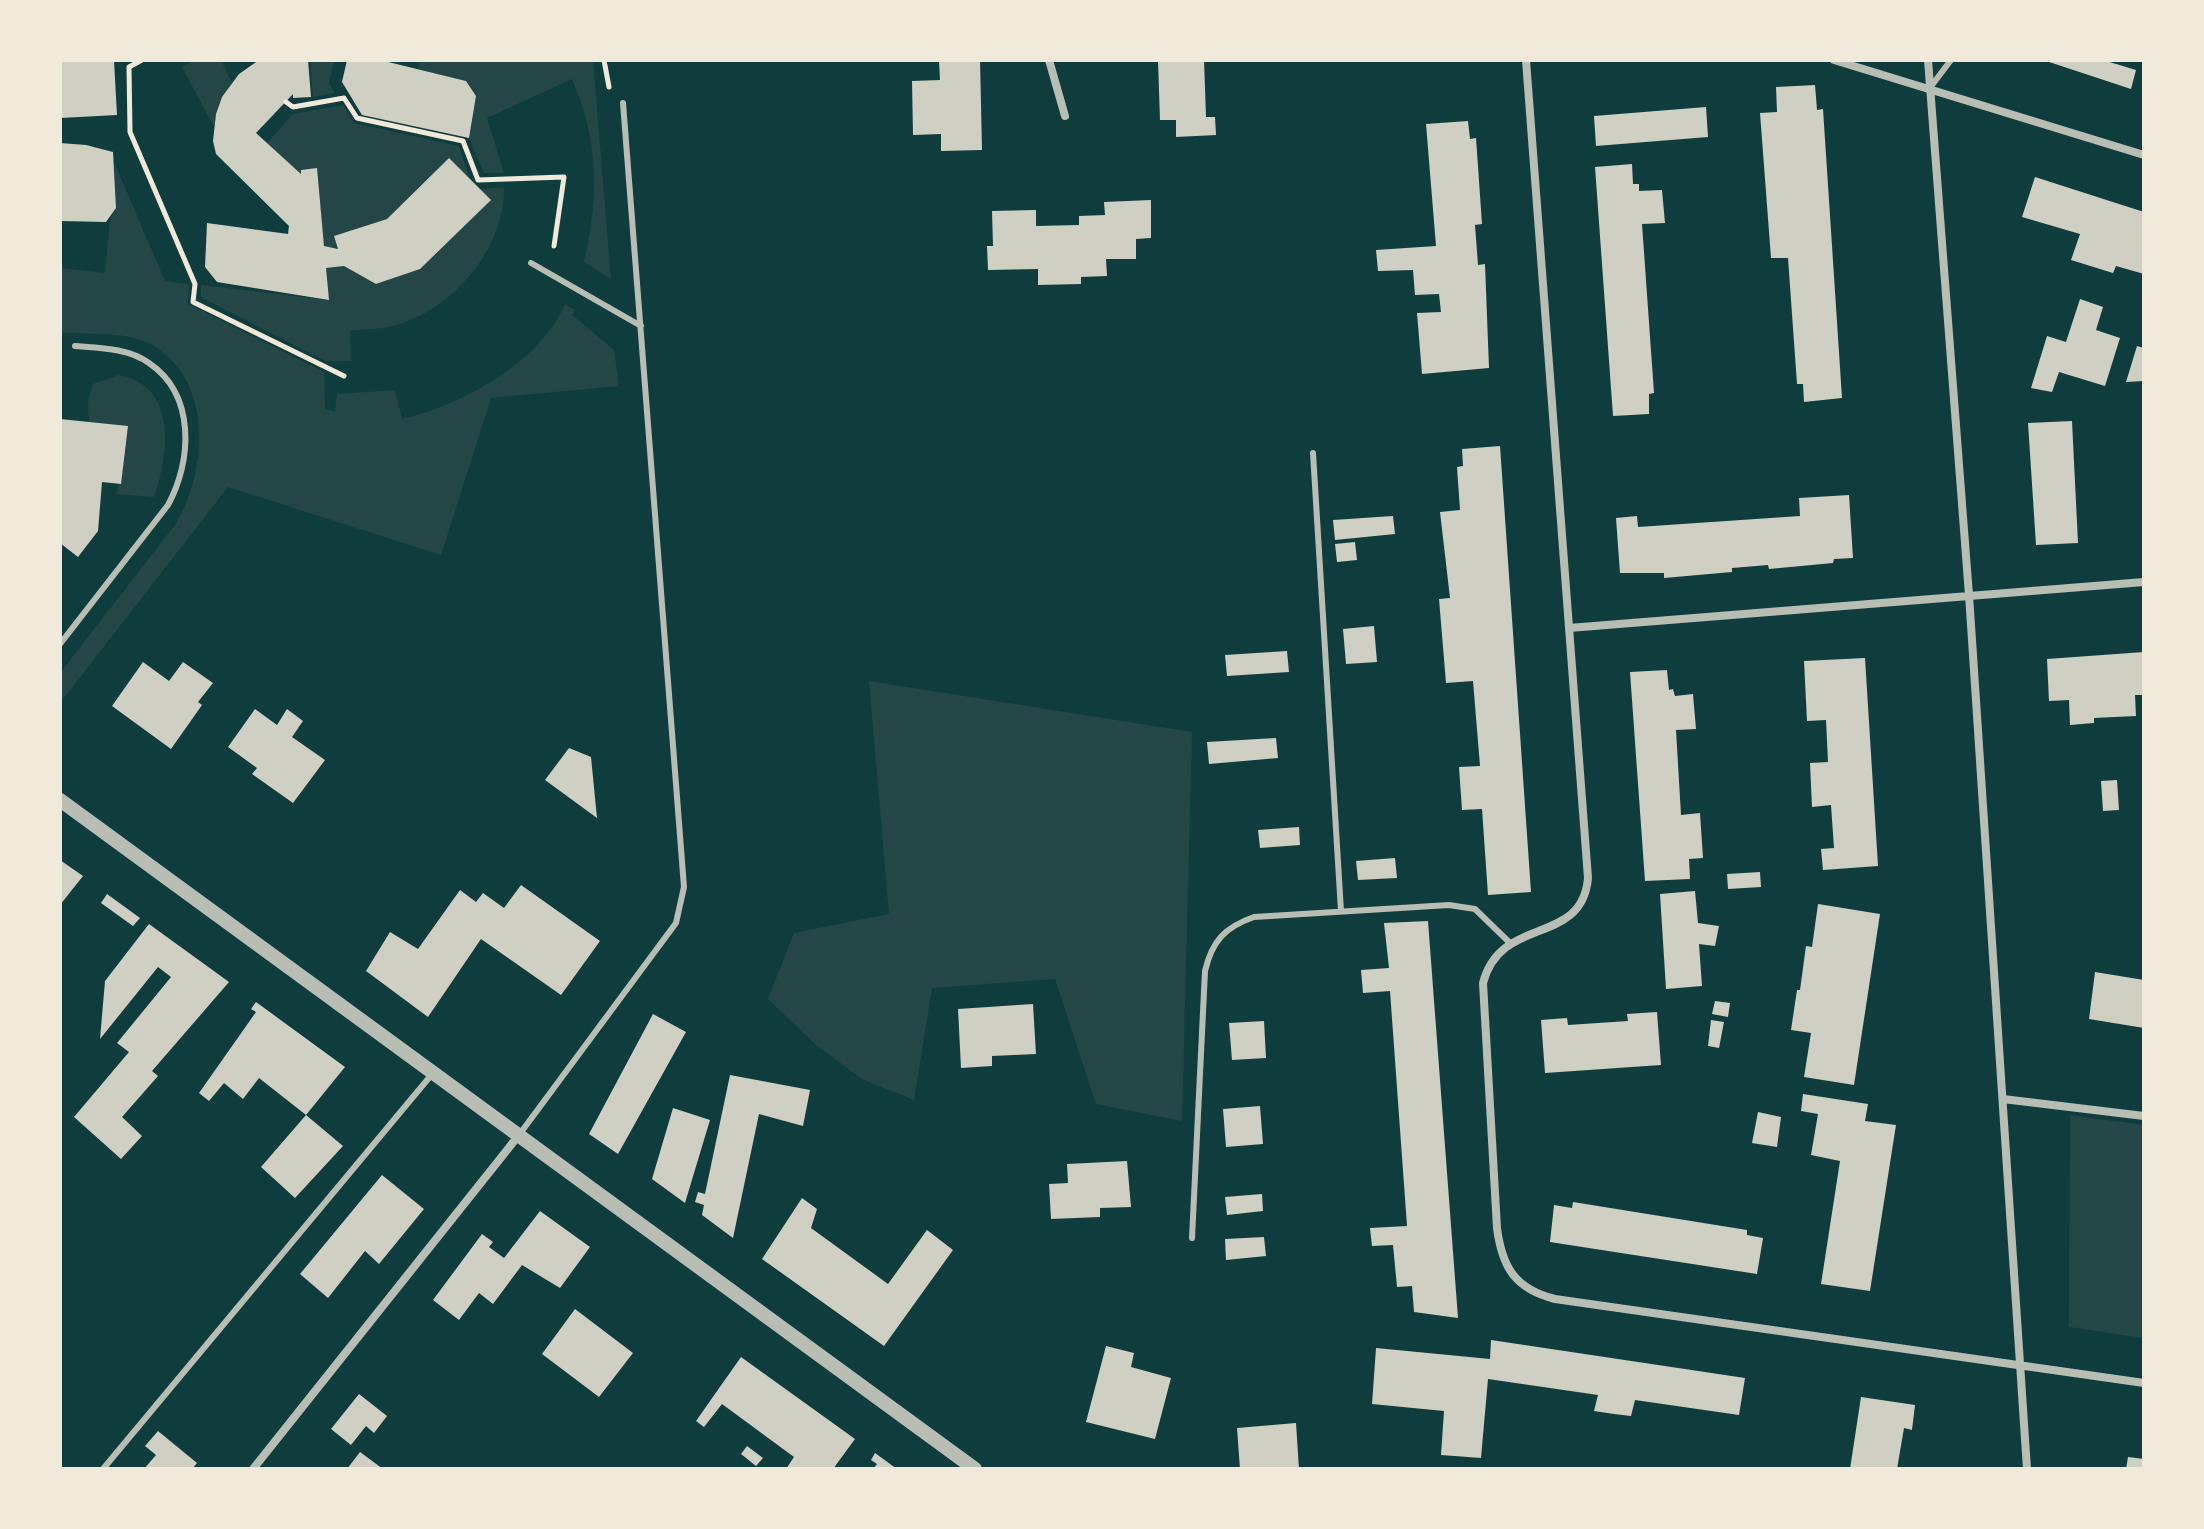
<!DOCTYPE html>
<style>
body{margin:0}
#map{position:relative;width:2204px;height:1529px;overflow:hidden;background:#0f3d3e;font-family:"Fira Sans",sans-serif}
canvas{display:block}
.frame{position:absolute;inset:0;border:62px solid #f1e9da;pointer-events:none}
</style>
<div id="map">
<canvas width="2204" height="1529"></canvas>
<div class="frame"></div>
</div>
<script>
const ctx = document.querySelector('canvas').getContext('2d');
ctx.lineJoin = 'round';
function fill(path, color) { ctx.fillStyle = color; ctx.fill(path, 'evenodd'); }
function trace(path, color, width, dash) { ctx.strokeStyle = color; ctx.lineWidth = width; ctx.lineCap = dash ? 'butt' : 'round'; ctx.setLineDash(dash || []); ctx.stroke(path); }
const green = new Path2D(`
 M195 60H221L232 83 219 103 214 127 182 67Z
 M310 60H334L329 83 335 93 313 97Z
 M420 60H593L611 279 584 262C599 197 599 141 572 79L487 118 504 173H484L469 138 476 96 465 81 418 69Z
 M343 105 354 123 459 146 469 178 449 158 387 219 334 236 338 249 324 246 317 169 301 174 267 143 293 114Z
 M114 162 165 281 189 284 188 304 324 372 325 409 335 412 337 394 395 390 402 419C460 406 541 362 565 304L575 310 572 315 614 350 619 386 491 398 441 555 228 487 60 703V673L175 525C208 473 214 378 150 344 122 330 90 336 60 332V268L105 273 110 219 116 208Z
 M504 187C505 247 455 307 400 324 384 329 366 329 350 331L351 361H325L201 297V285L328 300 326 268 344 266 376 284 420 269 490 200 480 189Z
 M119 375C178 386 169 455 154 497L117 494 128 427 89 422 88 401 93 384Z
 M869 681 1192 732 1182 1121 1096 1104 1055 979 932 988 914 1100 862 1079 816 1045 768 999 794 933 889 914Z
 M2070 1115 2144 1125V1338L2069 1327Z`);
const building = new Path2D(`
 M60 60H114L117 115 60 118Z
 M259 60H308L311 97 293 98V94L256 133 301 174V170L317 168 324 246 338 249 334 236 387 219 449 158 491 200 420 269 376 284 344 266 326 268 329 300 217 282 205 267 207 223 288 234 289 226 216 154 213 141 216 114 222 97 239 74Z
 M347 60H380L466 81 476 96 469 138 362 115 342 82Z
 M980 60 982 150 941 151V134L913 135 912 81 940 80 939 61Z
 M1158 60H1204L1206 117H1215L1216 135 1176 137V120H1160Z
 M2043 60H2103L2136 70 2131 89Z
 M1815 85 1817 110 1823 109 1842 398 1804 402 1803 384H1797L1788 258H1771L1760 113 1777 112 1776 87Z
 M1706 107 1708 137 1596 146 1594 116Z
 M1468 121 1470 139 1476 138 1482 224 1475 225 1478 265 1485 264 1489 368 1422 374 1417 313 1441 312 1439 294 1415 295 1413 270 1378 271 1376 250 1436 246 1426 124Z
 M60 143 86 145 113 152 116 208 106 222 60 221Z
 M1632 164 1633 184H1639V191L1662 190 1665 223 1642 224 1654 393 1649 394V414L1613 416 1595 167Z
 M2035 177 2144 212V274L2116 266 2113 273 2071 260 2080 234 2022 217Z
 M1151 200V238L1136 239V259H1106L1107 276 1081 277V284L1038 285V269L988 270 987 246H993L992 211 1036 210V226L1079 225V216L1105 215 1104 202Z
 M2080 299 2103 307 2096 330 2120 338 2105 386 2059 372 2052 392 2031 388 2047 336 2066 342Z
 M2137 346 2144 348V381L2126 382Z
 M60 419 128 426 121 484 102 482 98 531 78 557 60 543Z
 M2072 421 2078 543 2036 545 2028 423Z
 M1500 446 1531 892 1488 895 1482 809 1462 810 1459 767 1480 766 1473 681 1446 683 1439 599 1450 598 1440 512 1460 510 1457 467 1463 466 1462 449Z
 M1849 495 1853 558 1834 559 1833 563 1769 569 1768 565 1732 568V572L1664 578V573H1620L1616 518 1637 516 1638 527 1800 516 1799 498Z
 M1393 516 1395 534 1335 540 1333 520Z
 M1355 542 1357 560 1337 562 1335 544Z
 M1374 626 1377 662 1346 664 1343 629Z
 M1287 651 1289 672 1227 676 1225 655Z
 M2144 652V695H2135L2136 716 2094 718V723L2070 725 2069 700 2049 701 2047 659Z
 M1865 658 1878 866 1823 870 1821 849 1834 848 1831 805 1812 807 1810 763 1828 762 1826 720 1807 721 1804 661Z
 M143 662 169 681 183 662 213 683 198 702 202 705 171 749 112 706Z
 M1667 670 1669 690 1673 689 1675 696 1693 694 1696 729 1676 730 1681 815 1700 813 1703 858 1689 859 1690 879 1645 881 1630 672Z
 M255 709 277 725 287 709 303 721 292 737 325 760 293 803 252 774 257 768 228 747Z
 M1276 738 1278 758 1209 764 1207 742Z
 M569 748 591 757 597 818 545 780Z
 M2117 780 2119 810 2103 811 2101 781Z
 M1299 827 1300 845 1260 848 1258 830Z
 M1395 858 1397 878 1358 880 1356 861Z
 M60 860 83 876 60 905Z
 M1760 872 1761 887 1728 889 1727 874Z
 M521 885 600 941 561 995 481 939 428 1017 366 971 390 932 418 949 460 890 476 902 483 893 504 908Z
 M1695 891 1698 923 1719 926 1715 946 1699 944 1702 986 1666 989 1660 894Z
 M107 894 140 918 133 926 101 903Z
 M1818 904 1880 914 1854 1085 1804 1077 1811 1033 1791 1030 1797 990H1800L1806 946 1812 947Z
 M1428 921 1436 1027 1458 1318 1414 1312 1412 1286 1397 1287 1393 1245 1372 1246 1370 1228 1407 1226 1390 991 1363 993 1361 970 1389 968 1384 923Z
 M149 924 229 982 152 1071 158 1076 122 1117 142 1136 121 1159 74 1117 129 1052 117 1043 171 977 158 967 100 1039 105 981Z
 M2095 972 2144 980V1028L2089 1019Z
 M1715 1001 1730 1003 1728 1017 1712 1014Z
 M256 1002 345 1067 306 1115 259 1078 243 1099 224 1083 209 1101 199 1093 256 1012 251 1009Z
 M1033 1004 1036 1054 992 1056V1066L961 1068 958 1009Z
 M1657 1012 1661 1065 1545 1073 1541 1020 1567 1018 1568 1025 1628 1021 1627 1014Z
 M653 1014 686 1032 618 1154 589 1134Z
 M1711 1020 1724 1022 1719 1048 1708 1046Z
 M1264 1021 1266 1058 1232 1060 1229 1023Z
 M730 1075 810 1090 803 1126 759 1114 733 1238 702 1215 704 1205 695 1202 698 1192 705 1194Z
 M1803 1094 1868 1104 1865 1121 1896 1125 1870 1291 1821 1284 1840 1161 1811 1155 1818 1114 1801 1111Z
 M1260 1106 1263 1144 1226 1147 1223 1109Z
 M673 1108 710 1120 685 1203 652 1179Z
 M1758 1112 1781 1117 1777 1147 1752 1143Z
 M306 1115 343 1146 295 1198 261 1167Z
 M1127 1161 1131 1207 1100 1208V1217L1051 1219 1049 1184 1068 1183 1067 1164Z
 M382 1175 424 1209 379 1264 365 1251 328 1298 300 1274Z
 M1262 1194 1263 1211 1227 1215 1225 1197Z
 M802 1198 817 1209 811 1228 888 1284 927 1230 953 1250 884 1346 762 1259Z
 M1573 1202 1747 1230V1235L1763 1238 1757 1274 1550 1242 1554 1205 1572 1208Z
 M540 1211 590 1247 560 1288 522 1265 493 1304 479 1293 459 1320 433 1300 482 1234 493 1242 489 1247 504 1258Z
 M1264 1237 1266 1256 1226 1260 1225 1239Z
 M575 1309 633 1353 599 1397 542 1354Z
 M1491 1340 1745 1378 1739 1415 1635 1400 1631 1416 1614 1414 1594 1411 1598 1395 1488 1379 1481 1458 1441 1455 1444 1411 1372 1404 1376 1348 1490 1359Z
 M1106 1346 1134 1353 1131 1367 1171 1378 1155 1439 1086 1422Z
 M741 1357 855 1439 833 1469H786L794 1457 722 1404 704 1427 696 1421Z
 M359 1394 387 1416 374 1433 366 1426 351 1445 331 1429Z
 M1861 1397 1915 1405 1912 1430 1904 1428 1897 1469H1850Z
 M1296 1423 1299 1469H1240L1237 1428Z
 M158 1431 197 1463 192 1469H144L156 1455 145 1446Z
 M747 1446 763 1458 756 1466 741 1454Z
 M360 1452 383 1469H347Z
 M875 1453 897 1469H873L877 1464 871 1460Z
 M2128 1457 2144 1459V1469H2126Z`);
const path = new Path2D(`
 M142 60 129 67 130 132 195 284 193 302 344 376
 M604 60 609 87
 M286 102 293 107 344 98 357 118 463 141 478 180 564 177 554 246`);
const service = new Path2D(`
 M1929 89 1951 60
 M531 263 641 326
 M1313 453 1341 911
 M60 644 168 505C192 461 196 395 149 363 128 348 99 348 75 346
 M519 1135 676 923 684 887 623 103
 M1192 1238 1205 971C1212 941 1225 927 1254 917L1449 905 1475 909 1510 943
 M103 1469 433 1073`);
const minor = new Path2D(`
 M1049 60 1065 116
 M1526 60 1588 878C1582 947 1501 914 1483 983L1497 1228C1502 1267 1515 1289 1555 1299L2144 1383
 M1834 60 2144 155
 M1928 60 1969 595 2027 1469
 M1569 628 2144 582
 M2003 1099 2144 1116
 M253 1469 519 1135`);
const tertiary = new Path2D(`
 M60 800 975 1469`);
fill(green, '#244646');
fill(building, '#cfcfc3');
trace(path, '#f1e9da', 5);
trace(service, '#b8beb3', 6);
trace(minor, '#b8beb3', 8);
trace(tertiary, '#b8beb3', 14);
</script>
